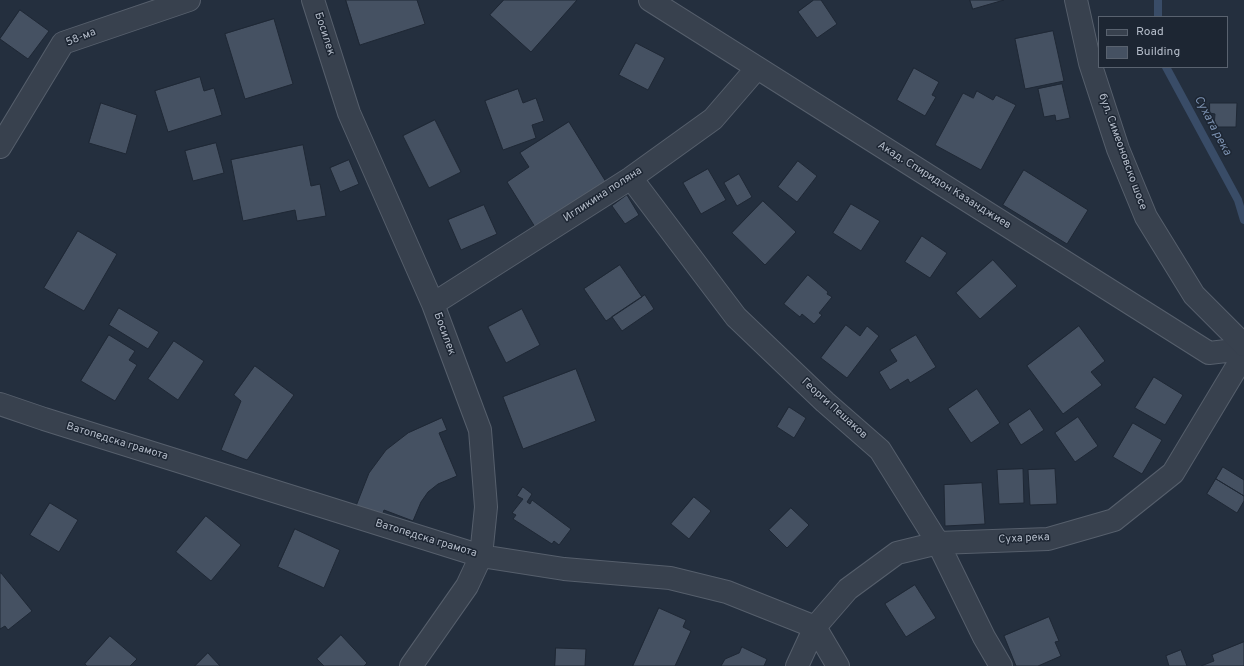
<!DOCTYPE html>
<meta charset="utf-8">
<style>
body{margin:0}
#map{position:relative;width:1244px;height:666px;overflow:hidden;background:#242f3e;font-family:Overpass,sans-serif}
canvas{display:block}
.legend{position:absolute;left:1098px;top:16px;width:130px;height:52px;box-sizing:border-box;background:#1d2633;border:1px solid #59626f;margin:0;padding:5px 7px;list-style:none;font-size:12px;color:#b4bcc9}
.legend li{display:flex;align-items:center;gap:8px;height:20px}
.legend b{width:20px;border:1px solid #59626f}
</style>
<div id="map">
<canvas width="1244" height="666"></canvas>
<ul class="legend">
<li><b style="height:5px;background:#38414e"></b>Road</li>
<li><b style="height:11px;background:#455162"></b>Building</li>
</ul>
</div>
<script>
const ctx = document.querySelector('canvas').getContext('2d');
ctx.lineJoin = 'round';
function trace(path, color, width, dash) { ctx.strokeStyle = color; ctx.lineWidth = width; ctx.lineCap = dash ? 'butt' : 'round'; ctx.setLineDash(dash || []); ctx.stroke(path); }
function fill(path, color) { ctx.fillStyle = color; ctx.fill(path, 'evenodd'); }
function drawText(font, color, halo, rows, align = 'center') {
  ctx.font = font + ' Overpass,sans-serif'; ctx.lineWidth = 3; ctx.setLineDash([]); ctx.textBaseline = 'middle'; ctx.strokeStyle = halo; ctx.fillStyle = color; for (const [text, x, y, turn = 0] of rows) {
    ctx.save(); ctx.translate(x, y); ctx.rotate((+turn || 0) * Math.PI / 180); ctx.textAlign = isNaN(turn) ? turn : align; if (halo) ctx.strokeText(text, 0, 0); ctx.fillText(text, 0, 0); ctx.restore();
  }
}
const stream = new Path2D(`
 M1158 0V17
 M1166 67 1238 200 1244 220`);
const building = new Path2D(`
 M346 0H417L425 24 360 45Z
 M504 0H577L531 52 490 15Z
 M814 0H821L837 24 817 38 798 12Z
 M970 0H1004L973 9Z
 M20 10 49 31 28 59 0 39Z
 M274 19 293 84 245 99 225 34Z
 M1053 31 1064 81 1025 89 1015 39Z
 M636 43 665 58 648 90 619 75Z
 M914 68 939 82 932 95 936 97 925 116 897 100Z
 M200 77 204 91 214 88 222 115 168 132 155 91Z
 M1062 84 1070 118 1056 121 1055 115 1044 117 1038 89Z
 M518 89 523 103 536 98 544 121 532 125 536 138 503 150 485 101Z
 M977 91 993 100 996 95 1016 105 981 170 935 145 963 93 973 98Z
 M101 103 137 115 126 154 89 143Z
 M1210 103H1237L1236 127H1214L1215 114 1210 113Z
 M435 120 461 172 429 188 403 136Z
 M569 122 606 182 535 227 507 182 529 167 520 153Z
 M216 143 224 173 193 181 185 151Z
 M303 145 311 186 320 184 326 216 297 221 295 210 243 221 231 160Z
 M349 160 359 184 340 192 330 168Z
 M798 161 817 176 797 202 778 187Z
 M708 169 726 200 701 214 683 183Z
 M1024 170 1088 210 1067 244 1003 205Z
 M739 174 752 197 737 206 724 183Z
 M627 195 639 215 625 224 612 206Z
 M763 201 796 232 765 265 732 233Z
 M851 204 880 221 861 251 833 233Z
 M484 205 497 234 461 250 448 220Z
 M78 231 117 254 84 311 44 288Z
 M922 236 947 253 930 278 905 262Z
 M993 260 1017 286 980 319 956 293Z
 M620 265 642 297 606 321 584 289Z
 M808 275 828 292 827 294 832 297 819 313 822 315 814 324 802 314 800 317 784 304Z
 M645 295 654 309 622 331 612 317Z
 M119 308 159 332 148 349 109 325Z
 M522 309 540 345 506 363 488 327Z
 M846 325 860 336 867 326 879 336 847 378 821 358Z
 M1079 326 1105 361 1091 372 1102 385 1063 414 1027 366Z
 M109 335 135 351 129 360 137 365 115 401 81 381Z
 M916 335 936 367 910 383 908 379 890 390 879 372 897 361 890 350Z
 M174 341 204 361 178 400 148 379Z
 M255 366 294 395 247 460 221 450 241 401 234 395Z
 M576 369 596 421 523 449 503 397Z
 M1154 377 1183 395 1165 425 1135 408Z
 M977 389 1000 423 971 443 948 409Z
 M789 407 806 418 794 438 777 427Z
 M1030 409 1044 430 1021 445 1008 424Z
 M1078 417 1098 446 1075 462 1055 433Z
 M442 418 447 430 439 433 457 476 438 484 428 492 421 502 413 521 384 510 382 516 356 506 369 473 386 450 408 433Z
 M1133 423 1162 440 1142 474 1113 457Z
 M1223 467 1244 480V496L1216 479Z
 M1023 469 1024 503 999 504 997 470Z
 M1055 469 1057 504 1030 505 1028 470Z
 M1216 479 1244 496V501L1237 513 1207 494Z
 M982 483 985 524 945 526 944 485Z
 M523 487 532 494 527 502 530 504 532 500 571 529 559 545 554 541 552 544 513 519 516 515 512 513 523 499 517 496Z
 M694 497 711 511 689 539 671 524Z
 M50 503 78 520 59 552 30 535Z
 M791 508 809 525 787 548 769 530Z
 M206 516 241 545 211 581 176 552Z
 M295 529 340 550 324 588 278 567Z
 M1 573 32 611 8 630 5 626 0 629V574Z
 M915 585 936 618 906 637 885 604Z
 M659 608 686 620 683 627 691 631 675 666H633Z
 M1049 617 1059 641 1055 642 1061 656 1038 666H1016L1004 636Z
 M341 635 367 663 364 666H324L317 659Z
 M110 636 137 659 130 666H87L85 664Z
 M1244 642V666H1201L1214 661 1212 655Z
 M742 647 767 659 764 666H721L725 659 739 653Z
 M556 648 586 649 585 666H555Z
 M1181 650 1187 666H1169L1166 656Z
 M208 653 220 666H195Z`);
const minor = new Path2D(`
 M313 0 349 113 433 304 480 430 486 507 481 556 467 586 411 666
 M650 0 1209 353 1244 349
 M0 147 63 43 189 0
 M631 178 736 317 825 402 880 450 938 543 984 637 1001 666
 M433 304 631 178 713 119 757 68
 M0 404 44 419 481 556 564 569 670 578 727 592 815 627 838 666
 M797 666 815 627 848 589 897 553 938 543 1048 539 1114 520 1173 473 1244 355`);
const tertiary = new Path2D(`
 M1076 0 1090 63 1118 149 1146 217 1194 295 1244 345`);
const streetNames = [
 ["Босилек",324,34,72],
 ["58-ма",81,38,-22],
 ["бул. Симеоновско шосе",1122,152,70],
 ["Акад. Спиридон Казанджиев",944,186,32],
 ["Игликина поляна",603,195,-33],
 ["Босилек",444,334,70],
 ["Георги Пешаков",834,409,42],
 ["Ватопедска грамота",117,442,17],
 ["Ватопедска грамота",426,539,17],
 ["Суха река",1024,539,-3]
];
const waterNames = [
 ["Сухата река",1212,126,62]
];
trace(stream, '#394c67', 8);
fill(building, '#455162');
trace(building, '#1f2835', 1);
trace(minor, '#565f6c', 24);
trace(tertiary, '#565f6c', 24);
trace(minor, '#38414e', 22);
trace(tertiary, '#38414e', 22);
drawText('11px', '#b4bcc9', '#1d2633', streetNames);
drawText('italic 12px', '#7c92b1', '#1d2633', waterNames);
</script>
